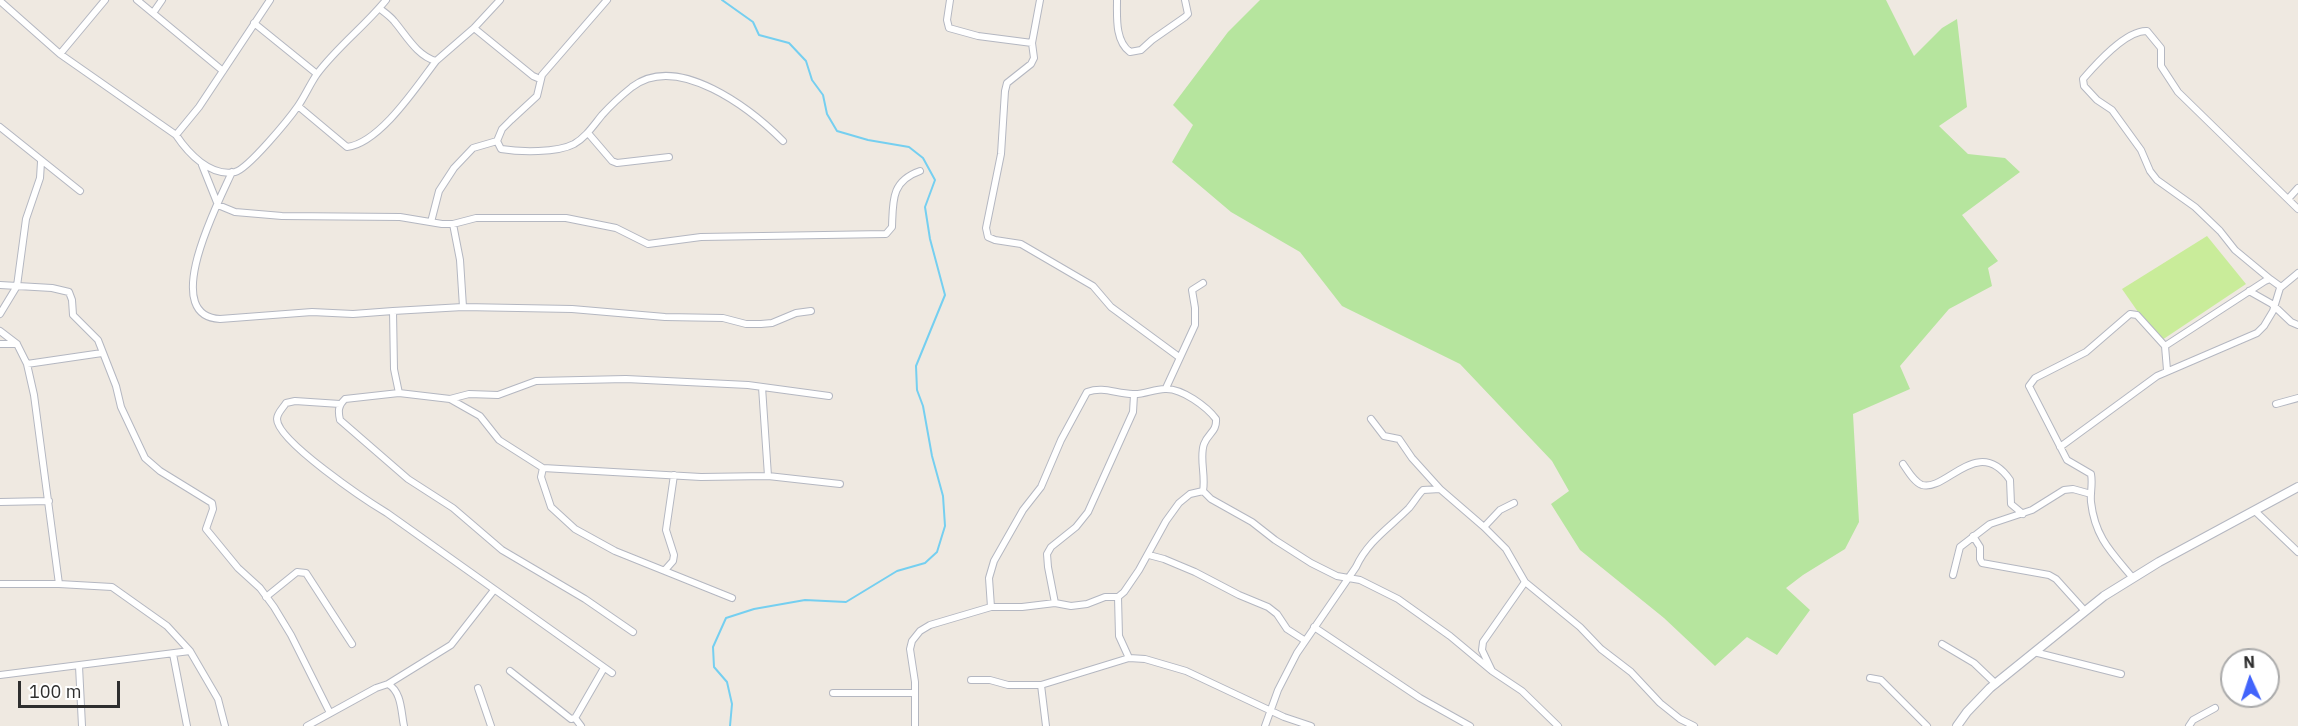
<!DOCTYPE html>
<style>
body{margin:0}
#map{position:relative;width:2298px;height:726px;overflow:hidden;background:#efe9e1;font-family:"IBM Plex Sans",sans-serif}
canvas{display:block}
.north{position:absolute;left:2220px;top:648px;width:60px;height:60px;box-sizing:border-box;background:#fff;border:2px solid #ababab;border-radius:50%;rotate:357deg;font-size:16px;font-weight:700;line-height:24px;text-align:center;color:#2e2e2e}
.north::after{content:'';display:block;margin:auto;width:21px;height:27px;background:#4264fb;clip-path:polygon(50% 0,100% 100%,50% 72%,0 100%)}
.scale{position:absolute;left:18px;top:681px;width:102px;height:27px;box-sizing:border-box;border:3px solid #2e2e2e;border-top:0;padding-left:8px;font-size:18px;line-height:21px;white-space:nowrap;color:#2e2e2e;-webkit-text-stroke:4px #fff;paint-order:stroke}
</style>
<div id="map">
<canvas width="2298" height="726"></canvas>
<div class="north">N</div>
<div class="scale">100 m</div>
</div>
<script>
const ctx = document.querySelector('canvas').getContext('2d');
ctx.lineJoin = 'round';
function fill(path, color) { ctx.fillStyle = color; ctx.fill(path, 'evenodd'); }
function trace(path, color, width, dash) { ctx.strokeStyle = color; ctx.lineWidth = width; ctx.lineCap = dash ? 'butt' : 'round'; ctx.setLineDash(dash || []); ctx.stroke(path); }
const green = new Path2D(`
 M1260 0H1886L1914 56 1942 28 1957 19 1967 107 1939 126 1968 154 2005 158 2020 172 1962 215 1998 261 1988 268 1992 286 1949 309 1900 366 1910 389 1853 414 1859 522 1845 549 1803 575 1786 588 1810 610 1777 655 1747 637 1715 666 1664 618 1580 550 1551 504 1569 491 1552 461 1460 364 1342 306 1300 252 1231 212 1172 162 1193 125 1173 105 1228 32Z`);
const pitch = new Path2D(`
 M2207 236 2246 284 2159 342 2122 289Z`);
const stream = new Path2D(`
 M722 0 753 22 759 35 789 43 806 61 812 80 823 95 827 114 837 131 868 140 909 147 923 158 935 180 925 207 930 239 945 295 916 366 917 390 923 406 932 456 943 496 945 526 937 552 925 563 897 571 846 602 805 600 754 609 726 618 713 647 714 667 727 682 732 704 730 726`);
const street = new Path2D(`
 M137 0 223 71
 M607 0 542 75 537 96 511 120 502 129 497 141 501 149C520 152 557 153 574 144 586 137 593 126 602 115 611 105 622 95 632 87 678 52 751 109 783 141
 M950 0 947 20 949 28 978 36 1032 43
 M1040 0 1032 43 1034 58 1031 64 1007 83 1005 91 1001 154 986 228 988 237 995 240 1021 244 1093 286 1111 307 1179 357
 M1117 0C1117 17 1115 41 1130 52L1141 50 1152 40 1185 17 1188 14 1185 0
 M0 1 60 54 176 135C188 153 210 177 235 172 248 169 289 119 298 106 305 96 310 84 317 74 337 47 365 26 386 0
 M379 8C384 12 390 16 394 21 406 35 417 56 436 61L474 28 500 0
 M153 13 162 0
 M254 23 317 74
 M474 28 533 76 540 79
 M60 54 105 0
 M298 106 347 147C380 143 417 86 436 61
 M0 127 80 191
 M588 133 612 161 617 163 669 157
 M176 135 199 107 270 0
 M202 165 218 205 235 212 282 216 400 217 442 224H453L476 218H566L616 228 648 244 701 237 886 234 892 227C893 201 891 181 920 171
 M232 172C220 199 158 316 220 319L312 312 353 314 393 311
 M2288 199 2298 188
 M431 222 439 191 454 168 473 148 497 141
 M453 224 460 260 463 307
 M2270 279 2235 250 2220 231 2195 207 2157 180 2150 171 2141 150 2112 110 2097 100 2084 86 2083 79C2096 64 2126 30 2147 31L2161 48V66L2178 92 2298 209
 M0 285 52 288 69 292 72 300 73 315 98 340 116 386 121 407 145 458 160 471 212 503 213 509 206 529 238 568 260 588 274 607 291 635 330 713
 M2249 291 2272 304 2291 322 2298 325
 M0 314 17 286 26 219 40 178 41 162
 M0 331 17 344 27 364 34 395 59 584
 M0 344H17
 M2165 346 2265 281 2270 279 2281 287
 M27 364 102 353
 M762 387 768 476
 M1166 388 1195 325V308L1192 290 1203 283
 M399 393 345 399C338 406 338 411 340 420L408 479 453 508 502 550 585 599 633 632
 M450 399 469 394 498 395 536 381 626 379 748 385 829 396
 M340 404 295 401 286 403C283 408 277 413 277 419 277 441 367 501 387 513L612 673
 M2276 404 2298 398
 M1371 419 1384 436 1399 439 1412 458 1440 489
 M2060 447 2157 376 2257 333 2264 326 2273 311 2280 288 2298 273
 M1903 464C1908 471 1914 482 1922 485 1946 492 1978 434 2010 480L2011 504 2023 514
 M543 468 499 440 480 416 450 399 399 393 394 369 393 311 463 307 572 309 665 317 723 318 746 324H761L772 323 796 313 811 311
 M0 502 49 501
 M2255 511 2298 552
 M1484 527 1500 510 1514 503
 M1973 536 1980 547V559L1982 563 2049 575 2056 579 2084 610
 M1149 555 1164 559 1195 572 1239 595 1268 607 1277 614 1287 629 1304 640
 M665 570 673 561 674 555 666 530 674 475
 M1953 575 1960 547 1990 524 2032 510 2064 490 2073 489 2091 494
 M2132 577C2111 552 2095 537 2091 502 2090 493 2093 484 2091 474L2067 460 2029 386 2035 378 2086 352 2130 314 2137 315 2165 346 2167 370
 M0 584H59L112 587 167 626 190 651 218 699 225 726
 M266 597 297 572 306 573 352 644
 M1118 597 1119 636 1129 658
 M732 598 615 551 575 529 551 507 541 477 543 468 701 477 768 476 840 484
 M1055 603 1048 567 1047 554 1051 547 1076 527 1088 512 1133 412 1134 395
 M991 607 989 578 994 561 1023 510 1041 487 1061 440 1087 392C1104 386 1116 394 1133 394 1143 395 1154 389 1165 389 1182 388 1207 407 1216 419 1217 432 1208 433 1204 444 1199 458 1206 475 1203 491L1211 499 1252 522 1275 540 1311 563 1337 576 1360 580 1398 599 1450 636 1492 671
 M1314 627 1420 698 1470 726
 M1942 644 1974 663 1996 684
 M2034 652 2121 674
 M173 654 187 726
 M79 666 82 726
 M510 671 571 719 575 718 578 713 604 668
 M0 675 190 651
 M1870 678 1881 680 1927 726
 M971 680H990L1008 685H1041
 M388 684 451 645 494 590
 M478 688 491 726
 M833 693H915
 M575 718 581 726
 M307 726 376 688 388 684C402 692 401 712 404 726
 M915 726V682L910 649 912 641 920 631 930 625 991 607H1022L1055 603 1071 606 1087 604 1105 597H1118L1124 592 1139 570 1166 521 1179 503 1190 494 1203 491
 M1046 726 1041 685 1129 658 1145 659 1186 671 1284 717 1311 726
 M1265 726 1278 690 1297 653 1356 567C1368 541 1389 528 1409 508 1414 502 1418 495 1423 490L1440 489 1484 527 1506 549 1525 582
 M1558 726 1522 691 1492 671 1482 650 1483 642 1525 582 1580 627 1601 649 1631 672 1660 703 1680 719 1694 726
 M2189 726 2193 720 2215 708`);
const secondary = new Path2D(`
 M1957 726 1967 712 1990 688 2104 596 2159 562 2298 487`);
fill(green, '#b6e59e');
fill(pitch, '#c9ec9a');
trace(stream, '#75cff0', 2);
trace(street, '#b4b7c1', 8);
trace(secondary, '#b4b7c1', 10);
trace(street, '#fff', 6);
trace(secondary, '#fff', 8);
</script>
